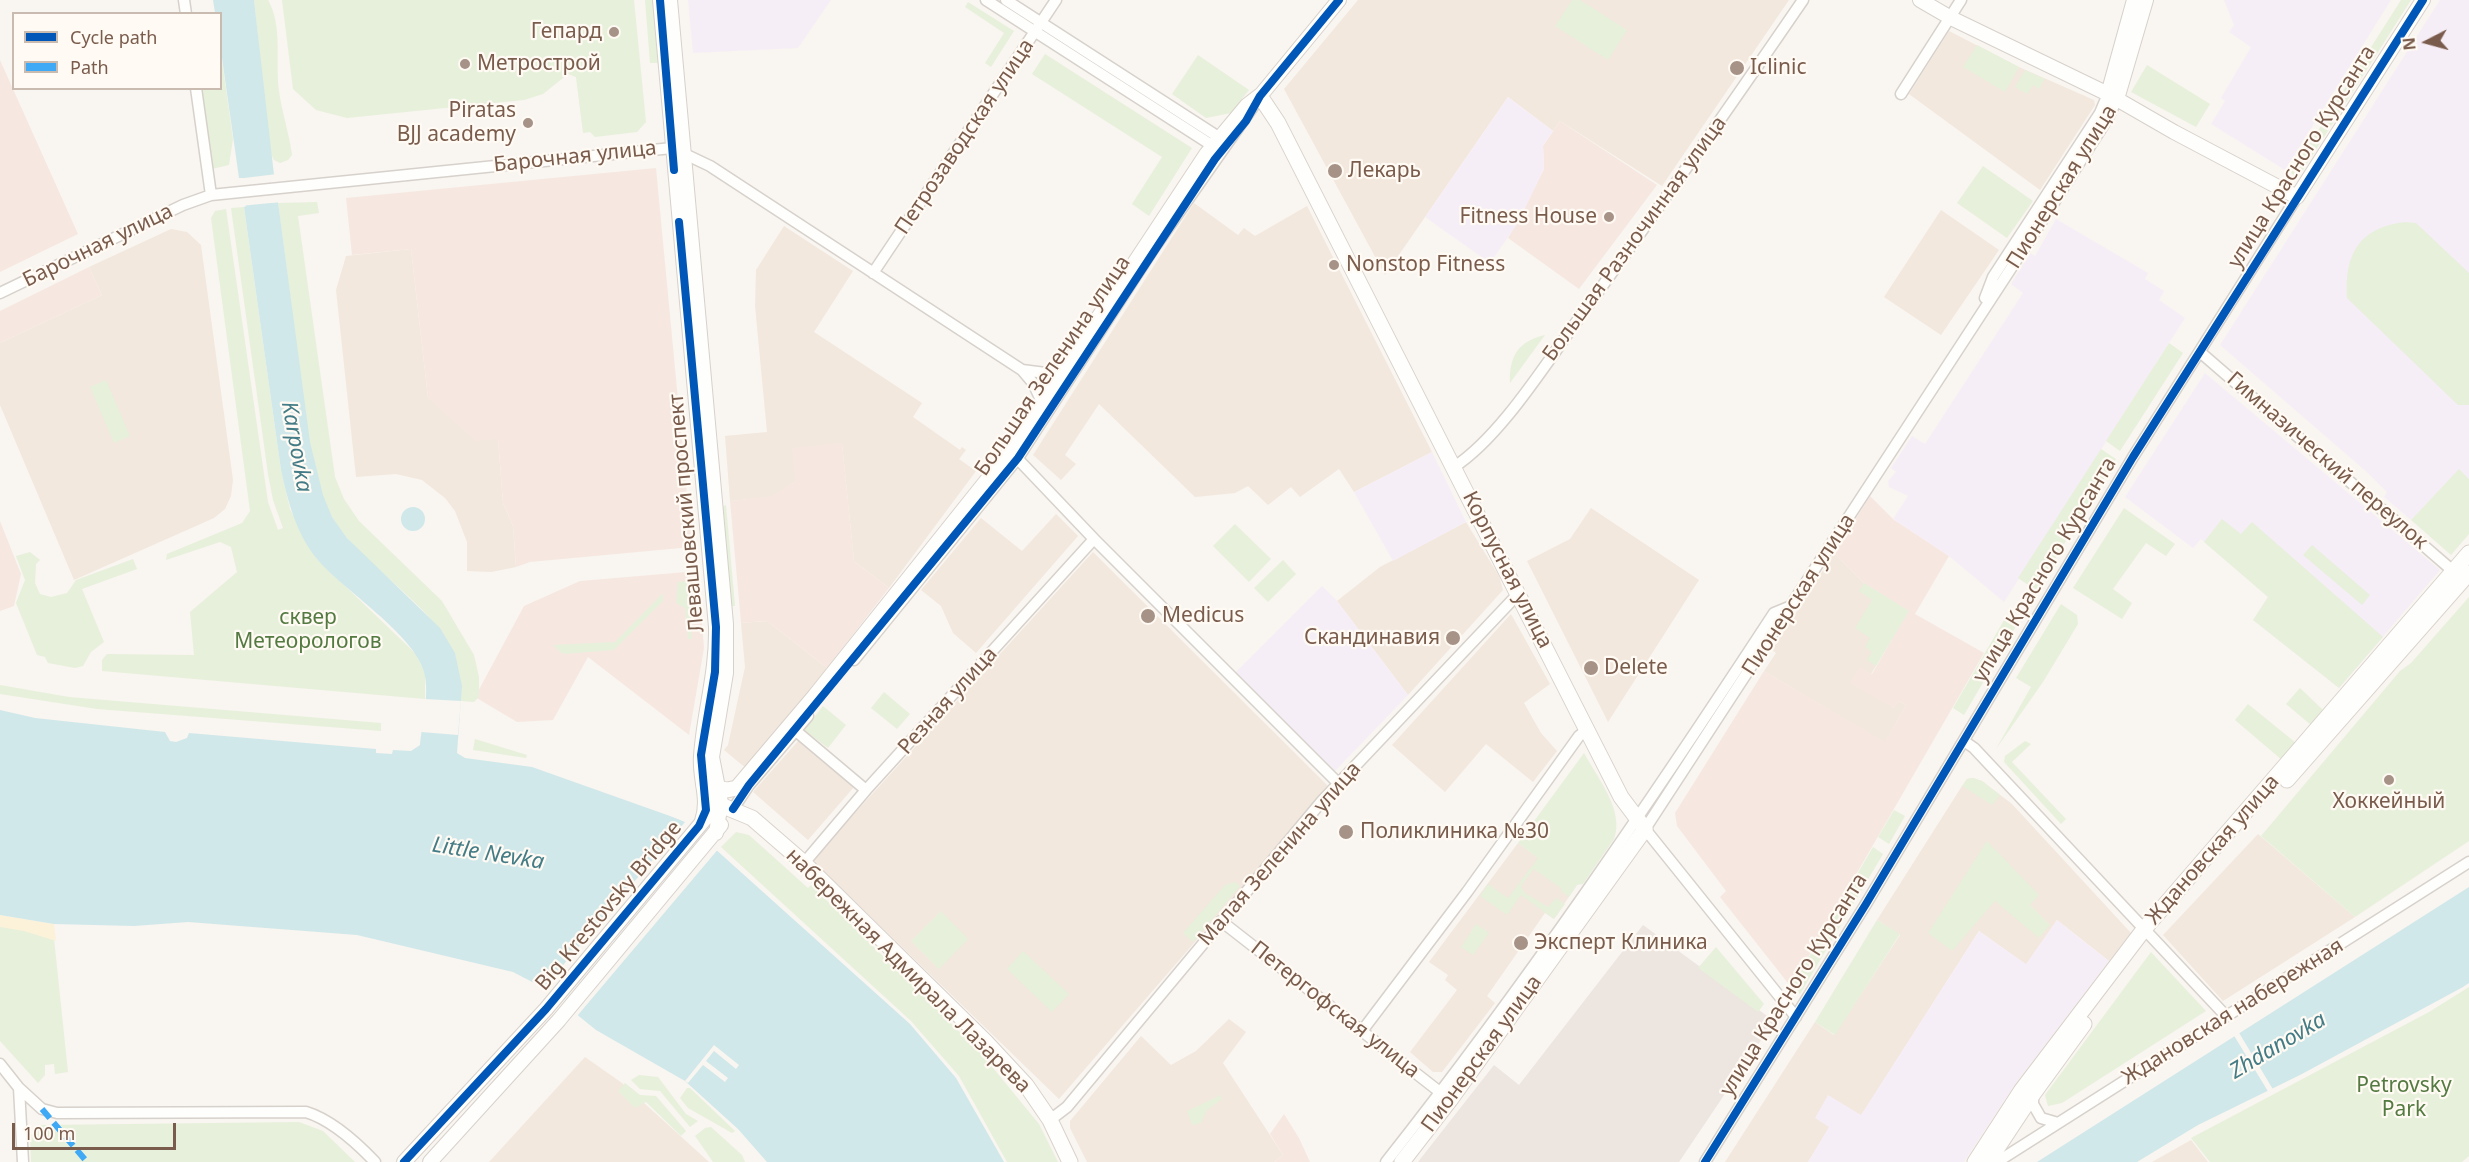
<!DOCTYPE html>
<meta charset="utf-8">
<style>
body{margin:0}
#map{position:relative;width:2469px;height:1162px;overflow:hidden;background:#f9f5f0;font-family:"Noto Sans",sans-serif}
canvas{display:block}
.legend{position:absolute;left:12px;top:12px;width:210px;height:78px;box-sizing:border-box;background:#fffaf3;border:2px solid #cabbb1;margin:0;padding:8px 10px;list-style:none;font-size:18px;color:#7a5c4d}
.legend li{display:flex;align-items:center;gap:12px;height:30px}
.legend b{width:30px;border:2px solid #cabbb1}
.north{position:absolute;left:2397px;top:12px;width:60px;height:60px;-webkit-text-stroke:4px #fffaf3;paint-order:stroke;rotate:264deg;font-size:16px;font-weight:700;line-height:24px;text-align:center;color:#7a5c4d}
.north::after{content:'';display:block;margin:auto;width:21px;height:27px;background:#7a5c4d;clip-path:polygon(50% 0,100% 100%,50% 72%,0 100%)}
.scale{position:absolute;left:12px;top:1123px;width:164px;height:27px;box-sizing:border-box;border:3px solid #7a5c4d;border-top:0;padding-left:8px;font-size:18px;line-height:21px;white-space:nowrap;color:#7a5c4d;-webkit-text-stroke:4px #fffaf3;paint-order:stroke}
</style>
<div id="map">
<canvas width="2469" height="1162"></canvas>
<ul class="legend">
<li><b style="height:8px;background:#0057b8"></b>Cycle path</li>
<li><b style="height:8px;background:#3fa9f5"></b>Path</li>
</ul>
<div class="north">N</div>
<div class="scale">100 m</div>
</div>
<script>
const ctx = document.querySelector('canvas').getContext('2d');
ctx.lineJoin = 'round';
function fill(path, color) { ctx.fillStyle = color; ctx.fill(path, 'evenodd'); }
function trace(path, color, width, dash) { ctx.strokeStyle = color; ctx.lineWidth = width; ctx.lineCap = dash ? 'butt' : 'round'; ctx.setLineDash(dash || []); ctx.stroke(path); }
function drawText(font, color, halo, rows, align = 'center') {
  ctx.font = font + ' "Noto Sans",sans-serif'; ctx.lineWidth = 4.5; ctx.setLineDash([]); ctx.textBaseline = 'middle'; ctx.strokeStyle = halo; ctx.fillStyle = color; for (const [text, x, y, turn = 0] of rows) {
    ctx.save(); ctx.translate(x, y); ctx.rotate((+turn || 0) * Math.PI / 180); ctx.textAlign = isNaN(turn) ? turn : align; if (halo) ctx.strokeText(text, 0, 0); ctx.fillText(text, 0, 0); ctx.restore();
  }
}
const residential = new Path2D(`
 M1358 0H1789L1662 186 1560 121 1553 131 1508 97 1385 275 1284 89Z
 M1949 31 2019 67 2094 100 2095 105 2040 190 1909 94Z
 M1194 203 1238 235 1244 228 1255 236 1307 206 1432 452 1354 492 1339 469 1300 497 1291 487 1268 505 1248 486 1235 493 1195 497 1099 404 1065 455 1076 464 1061 480 1033 455Z
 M1941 210 1999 250 1941 335 1884 297Z
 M784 226 853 271 814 332 922 403 913 417 960 450 962 447 966 450 959 459 976 471 889 588 854 561 842 444 796 481 772 497 730 501 725 436 767 432 755 306 756 270Z
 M171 229 187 232 201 245 233 480 231 496 225 509 214 518 74 580 0 405V343L102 295 89 267Z
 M411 249 428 398 498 439 503 503 513 526 516 567 491 572 467 571V542L455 511 445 498 422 480 396 474 356 477 336 290 346 256Z
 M1591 508 1699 580 1608 722 1527 561 1570 539Z
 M1056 514 1078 536 976 653 953 633 941 606 921 590 981 518 1022 551Z
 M1466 522 1499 576 1503 590 1408 695 1337 601 1380 567Z
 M1093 552 1329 787 1059 1099 812 860Z
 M1834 553 1864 583 1909 611 1871 674 1893 708 1898 701 1906 705 1885 743 1764 671 1776 653 1772 650Z
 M1511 614 1550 684 1524 703 1541 733 1557 751 1533 782 1486 744 1445 792 1392 745Z
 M767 621 827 668 747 769 724 750 728 745 745 667 741 623Z
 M799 740 854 787 808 840 753 792Z
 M1973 778 1982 781 2012 804 2131 933 2109 961 2057 920 2026 965 1979 931 1861 1116 1830 1127 1808 1162H1725L1815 1022 1834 1035 1900 935 1877 920 1962 786 1967 779Z
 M2258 834 2355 917 2223 1001 2163 935Z
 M1518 843 1577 885 1554 919 1545 913 1487 996 1495 1003 1442 1072H1433L1410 1052 1457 990 1445 980 1448 975 1429 962Z
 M1229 1019 1246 1032 1223 1063 1283 1155 1274 1162H1087L1070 1128V1121L1141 1036 1171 1065 1196 1051Z
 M585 1057 622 1083 709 1162H489Z
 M2191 1140 2208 1162H2152Z`);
const commercial = new Path2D(`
 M0 60 78 234 0 272Z
 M1560 121 1657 185 1579 289 1508 238 1544 169 1543 146Z
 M656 168 692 547 530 562 516 567 513 526 503 503 498 439 476 441 428 398 411 249 352 255 346 198Z
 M89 267 102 295 0 343V311Z
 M842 443 854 561 889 588 827 668 767 621 741 623 730 501 772 496 796 481 792 448Z
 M1870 496 1893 519 1949 556 1915 614 1984 653 1791 987 1720 897 1726 891 1677 826 1675 813 1764 671 1885 742 1906 705 1898 701 1894 708 1850 683 1859 667 1872 674 1908 611 1864 583 1834 553Z
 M0 521 21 574 14 606 0 611Z
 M698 571 704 648 689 735 588 657 553 720 517 722 475 697 524 606 580 581Z
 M1284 1114 1299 1138 1310 1162H1274L1283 1155 1270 1134Z`);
const industrial = new Path2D(`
 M1643 925 1774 1021 1679 1162H1418L1494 1065 1519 1085Z`);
const education = new Path2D(`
 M688 0H831L798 48 693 53Z
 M2224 0H2391L2285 170 2211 124 2225 101 2221 98 2251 47 2229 32 2234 25Z
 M2440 0H2469V479L2459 470 2411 520 2384 497 2387 492 2368 473 2220 345Z
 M1508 97 1553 131 1543 146 1544 169 1518 223 1490 263 1425 217Z
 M2056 219 2148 273 2145 279 2164 291 2159 300 2185 318 2004 602 1949 556 1893 519 1908 496 1889 487 1888 481 1896 472 1891 468 1912 436 1925 444 2023 293 2011 284 2030 253 2035 256Z
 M2205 373 2440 570 2339 688 2253 620 2268 597 2201 539 2193 548 2125 497Z
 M1432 452 1466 522 1393 561 1354 492Z
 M1322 586 1337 601 1408 695 1335 771 1236 672Z
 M2057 920 2109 961 2016 1083 1964 1162H1808L1829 1127 1815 1118 1828 1095 1861 1115 1979 931 2026 964Z`);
const green = new Path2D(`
 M254 0H268C283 26 275 62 279 91 282 113 289 133 292 155L288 160 280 163 274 160 270 152Z
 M282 0H634L646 122 637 132 595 137 590 132 583 133 576 77 568 74 543 94 524 100 347 118 316 110 293 89Z
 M645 0H653L658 63H650Z
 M1572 0H1580L1627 30 1608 60 1555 26Z
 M2401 0H2411L2298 178 2291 173Z
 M968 2 1014 31 991 67 985 63 1004 33 965 7Z
 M1977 45 2019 67 2005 92 1963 67Z
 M221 53 233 139 229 165 212 169 202 89 220 88Z
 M1045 54 1192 148 1149 216 1132 204 1162 157 1032 74Z
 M1198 55 1249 90 1231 113 1206 118 1172 94Z
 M2147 65 2210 104 2196 127 2131 92Z
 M2025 70 2045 79 2039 89 2033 85 2027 94 2015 87Z
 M1983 166 2033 201 2007 238 1957 203Z
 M317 202 319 213 298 216 335 477 344 499 359 521 442 601 474 655 479 677V697L474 702 461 701C466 614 371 582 332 517 309 477 307 425 301 380 293 321 286 262 278 203Z
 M244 207 281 470 290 509 317 559 417 655 425 674V699L102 671V660L107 654 194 655 190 612 237 572 231 547 220 542 166 560 167 554 242 523 250 511 211 218 215 211 226 209 268 502 278 530 283 528 273 500 268 474 231 208Z
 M2405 222 2416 223 2469 273V405H2458L2347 298C2344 255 2359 227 2405 222Z
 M1545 335 1510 383C1509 357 1518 341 1545 335Z
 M2169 343 2183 353 2120 451 2106 441Z
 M106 380 130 436 114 443 90 387Z
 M2101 449 2116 459 2036 590 2018 578Z
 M2459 469 2469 479V534L2451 555 2411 520Z
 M726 505 735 606H729L720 508Z
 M2124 508 2175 544 2166 556 2146 543 2113 589 2132 603 2122 619 2073 588Z
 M2222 519 2241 534 2252 522 2383 637 2339 688 2253 620 2268 597 2204 542Z
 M1235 524 1271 559 1249 582 1213 546Z
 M2312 545 2370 595 2362 605 2303 555Z
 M30 552 40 560 36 564 35 583 40 594 51 597 67 593 76 580 133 559 137 569 82 589 104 642 91 652 83 666 75 668 48 663 45 657 37 655 16 603 25 580 16 556Z
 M1283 560 1296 574 1268 602 1254 588Z
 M688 581H697L698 586 688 587 692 639H688L685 608 676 603 678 582Z
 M1864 583 1909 611 1876 666 1867 660 1872 652 1865 647 1870 638 1855 628 1872 600 1859 591Z
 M663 593V601L614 650 563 654 553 645 615 642Z
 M2469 597V841L2355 917 2261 836 2400 671 2411 663Z
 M2061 604 2077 615 2078 624 2043 682 1996 749 2031 687 2016 678Z
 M2007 615 2019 621 1964 715 1953 708Z
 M0 685 69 697 381 723V731L97 709 0 694Z
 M2300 688 2323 710 2311 725 2286 704Z
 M884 692 910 714 897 729 871 708Z
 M2248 704 2296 743 2282 760 2235 720Z
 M823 706 846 725 828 748 804 730Z
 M475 739 527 755 526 758 473 750Z
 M2025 741 2031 744 2012 762 2066 819 2061 824 2004 762 2005 756Z
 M1584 753C1597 777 1625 811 1614 839L1583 884 1577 885 1569 897 1561 891 1562 889 1534 869 1521 886 1525 893 1548 907 1556 898 1565 904 1554 919 1521 895 1507 915 1480 896 1488 884 1508 898 1538 858 1518 843Z
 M1973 778 1982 781 2000 795 1992 805 1962 786 1967 779Z
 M1894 810 1905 816 1889 844 1878 837Z
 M736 832 749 835 808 888 811 885 980 1052 1039 1124 1058 1162H1007L959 1076 911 1021 721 847Z
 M1987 841 2039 895 2030 905 2050 925 2039 938 1995 901 1952 951 1928 933Z
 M1873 847 1883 854 1800 994 1792 986Z
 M1235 882 1240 886 1193 942 1183 933 1225 885Z
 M941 911 968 939 939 969 911 941Z
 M0 919 53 929 68 1072 55 1074 54 1064 45 1065V1075L38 1083 0 1041Z
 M1877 920 1900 934 1835 1035 1815 1022Z
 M1476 924 1489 933 1473 955 1461 947Z
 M1716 947 1764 1004 1758 1012 1698 968Z
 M1023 951 1069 994 1052 1012 1007 969Z
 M2151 952 2206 1011 2062 1103 2048 1106 2045 1095Z
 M2469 987V1156L2462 1162H2210L2191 1138 2429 1012Z
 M639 1075 658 1077 686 1114 698 1121 690 1127 660 1091 640 1089 631 1080Z
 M625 1083 640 1095 656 1096 686 1131 681 1136 646 1102 635 1108 618 1091Z
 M687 1088H690L735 1131 732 1133 688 1108 680 1098Z
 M1221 1095V1100L1207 1110 1201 1123 1192 1125 1187 1111Z
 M299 1122 323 1131 355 1162H31L30 1136 41 1125Z
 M711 1127 742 1155 745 1162H713L695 1136 705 1128Z`);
const sand = new Path2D(`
 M0 915 54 924 56 941 24 931 0 927Z`);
const water = new Path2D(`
 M213 0H254L274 175 266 176 270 203 278 202 310 442 323 495 332 517 347 538 440 628 455 653 462 686 457 753 465 758 532 767 684 821 910 1024 956 1078 1004 1162H767L738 1129 685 1081 596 1030 544 988 513 972 357 935 188 922 134 926 54 924 0 915V710L35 718 165 732 170 741 176 742 187 738 189 733 376 749V753L392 754 393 750 411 751 420 745C422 722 430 694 424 672 414 634 343 590 317 559 296 533 288 502 281 470L244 207 246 206 243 178H239L221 51 220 14 215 13Z
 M401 519a12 12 0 1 1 24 0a12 12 0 1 1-24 0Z
 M2469 887V983L2463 987 2300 1075 2198 1125 2137 1162H2037Z`);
const pier = new Path2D(`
 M277 174 269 178 272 200 281 202 240 206 243 203 240 181 236 179Z
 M425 699 461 701 458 735 421 732Z
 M658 807 685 818 720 847 578 1015V1019L541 991 685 822 657 810Z
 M2238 1031 2274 1091 2269 1093 2233 1034Z
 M714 1045 739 1065 736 1069 714 1051 706 1061 728 1078 725 1082 703 1065 688 1083 685 1081Z`);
const minor = new Path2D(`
 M184 0 186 14
 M986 0 1213 146
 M1006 0 1220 138
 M196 88 211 195
 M1901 94 1961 0
 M873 273 1056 0
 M0 293 183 205 211 195 672 148 710 166 1022 370 1033 383 1042 402
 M1985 298 1993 277 2100 113 2108 94
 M2200 352 2453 571
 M1022 370 1061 375
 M1014 455 1094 539 1338 783
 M1454 467C1500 437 1544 366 1577 321 1654 215 1729 108 1803 0
 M854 660 1018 458 1154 248 1255 104
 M790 726 866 790
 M1964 741 1974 748 2226 1016
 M733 809 749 785 808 716
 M804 863 866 790 1094 539
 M1221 921 1445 1096
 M1796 1017 1645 829 2053 204 2108 118 2117 99
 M1362 1031 1467 892 1579 736 1587 730
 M0 1064 19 1088 23 1162
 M19 1088 42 1109 57 1113 306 1112C332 1120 356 1142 375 1162
 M2033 1094V1104L2041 1118 2058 1123
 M1050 1120 1067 1107 1322 801 1518 594
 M1386 1162C1525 986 1651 801 1774 613L1791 606
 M1705 1162 1866 904 2133 457 2297 197
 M1997 1162 2469 862`);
const tertiary = new Path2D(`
 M660 0 716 627C717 673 704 712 701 756 699 779 710 798 702 821
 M670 0 726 624V673L712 757 721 803 716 833
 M1920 0 1951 18 2108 94 2174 132 2297 197 2423 0
 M2108 94 2134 0
 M1260 96 1339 0
 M2117 99 2146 0
 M404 1162 546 1009 709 814
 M430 1162 559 1020 721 825`);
const secondary = new Path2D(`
 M2287 780 2469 573
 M704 786 727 790 737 788
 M737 788 815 696 1010 452 1207 154 1247 106 1260 96 1278 123 1621 797 1645 829 1450 1100 1402 1162
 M706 799 752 818 804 863 986 1042 1026 1085 1050 1120 1070 1162
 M1975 1162 2021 1091 2145 928 2469 553
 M1988 1162 2033 1094 2084 1024`);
const quiet = new Path2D(`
 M42 1109 87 1162`);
const cycleway = new Path2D(`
 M660 0 674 170
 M733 809 749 785 1018 458 1215 159 1246 121 1260 96 1339 0
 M404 1162 546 1009 699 826 706 810 701 755 715 672 716 627 679 222
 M1705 1162 1866 904 2133 457 2423 0`);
const markers = [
 [614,32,6,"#a69286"],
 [465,64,6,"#a69286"],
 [1737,68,8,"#a69286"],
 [528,123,6,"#a69286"],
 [1335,171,8,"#a69286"],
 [1609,217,6,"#a69286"],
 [1334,265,6,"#a69286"],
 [1148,616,8,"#a69286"],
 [1453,638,8,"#a69286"],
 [1591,668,8,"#a69286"],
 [2389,780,6,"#a69286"],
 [1346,832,8,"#a69286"],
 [1521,943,8,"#a69286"]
];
const poiNames = [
 ["Гепард",602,32,"right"],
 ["Метрострой",477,64],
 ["Iclinic",1750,68],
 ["Piratas",516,111,"right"],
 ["BJJ academy",516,135,"right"],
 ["Лекарь",1348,171],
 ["Fitness House",1597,217,"right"],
 ["Nonstop Fitness",1346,265],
 ["Medicus",1162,616],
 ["Скандинавия",1440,638,"right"],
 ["Delete",1604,668],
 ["Хоккейный",2389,802,"center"],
 ["Поликлиника №30",1360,832],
 ["Эксперт Клиника",1534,943]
];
const streetNames = [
 ["Петрозаводская улица",965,137,-56],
 ["Барочная улица",575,157,-6],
 ["улица Красного Курсанта",2302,157,-58],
 ["Пионерская улица",2062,187,-58],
 ["Большая Разночинная улица",1635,239,-54],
 ["Барочная улица",98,246,-26],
 ["Большая Зеленина улица",1053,366,-56],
 ["Гимназический переулок",2327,461,41],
 ["Левашовский проспект",687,513,-95],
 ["Корпусная улица",1507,570,63],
 ["улица Красного Курсанта",2045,570,-59],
 ["Пионерская улица",1799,595,-57],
 ["Резная улица",948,701,-48],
 ["Ждановская улица",2213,850,-49],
 ["Малая Зеленина улица",1280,854,-49],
 ["Big Krestovsky Bridge",609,906,-50],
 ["набережная Адмирала Лазарева",908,971,45],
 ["улица Красного Курсанта",1794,985,-58],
 ["Петергофская улица",1335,1010,38],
 ["Ждановская набережная",2233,1012,-32],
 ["Пионерская улица",1482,1054,-54]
];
const parkNames = [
 ["сквер",308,618],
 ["Метеорологов",308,642],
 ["Petrovsky",2404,1086],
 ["Park",2404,1110]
];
const waterNames = [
 ["Karpovka",296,447,80],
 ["Little Nevka",488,854,9],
 ["Zhdanovka",2278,1046,-31]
];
fill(residential, '#f2e8de');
fill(commercial, '#f6e8e1');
fill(industrial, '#ede5e0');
fill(education, '#f6eef6');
fill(green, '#e7f0db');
fill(sand, '#fbf2d9');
fill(water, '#d0e8ea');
fill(pier, '#f9f5f0');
trace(minor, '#d7d1cb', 13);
trace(tertiary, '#d7d1cb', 16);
trace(secondary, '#d9d2cb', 17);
trace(minor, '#fefefd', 10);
trace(tertiary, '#fefefd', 14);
trace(secondary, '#fefefd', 15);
trace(quiet, '#3fa9f5', 6, [12, 6]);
trace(cycleway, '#0057b8', 8);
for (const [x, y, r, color] of markers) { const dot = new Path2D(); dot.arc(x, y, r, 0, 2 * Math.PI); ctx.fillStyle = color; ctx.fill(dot); trace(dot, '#fffaf3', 2); }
drawText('21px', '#7a5c4d', '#fffaf3', poiNames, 'left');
drawText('21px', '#7a5c4d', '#fffaf3', streetNames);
drawText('21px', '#537a41', '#fffaf3', parkNames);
drawText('italic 22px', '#437c86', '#fffaf3', waterNames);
</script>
